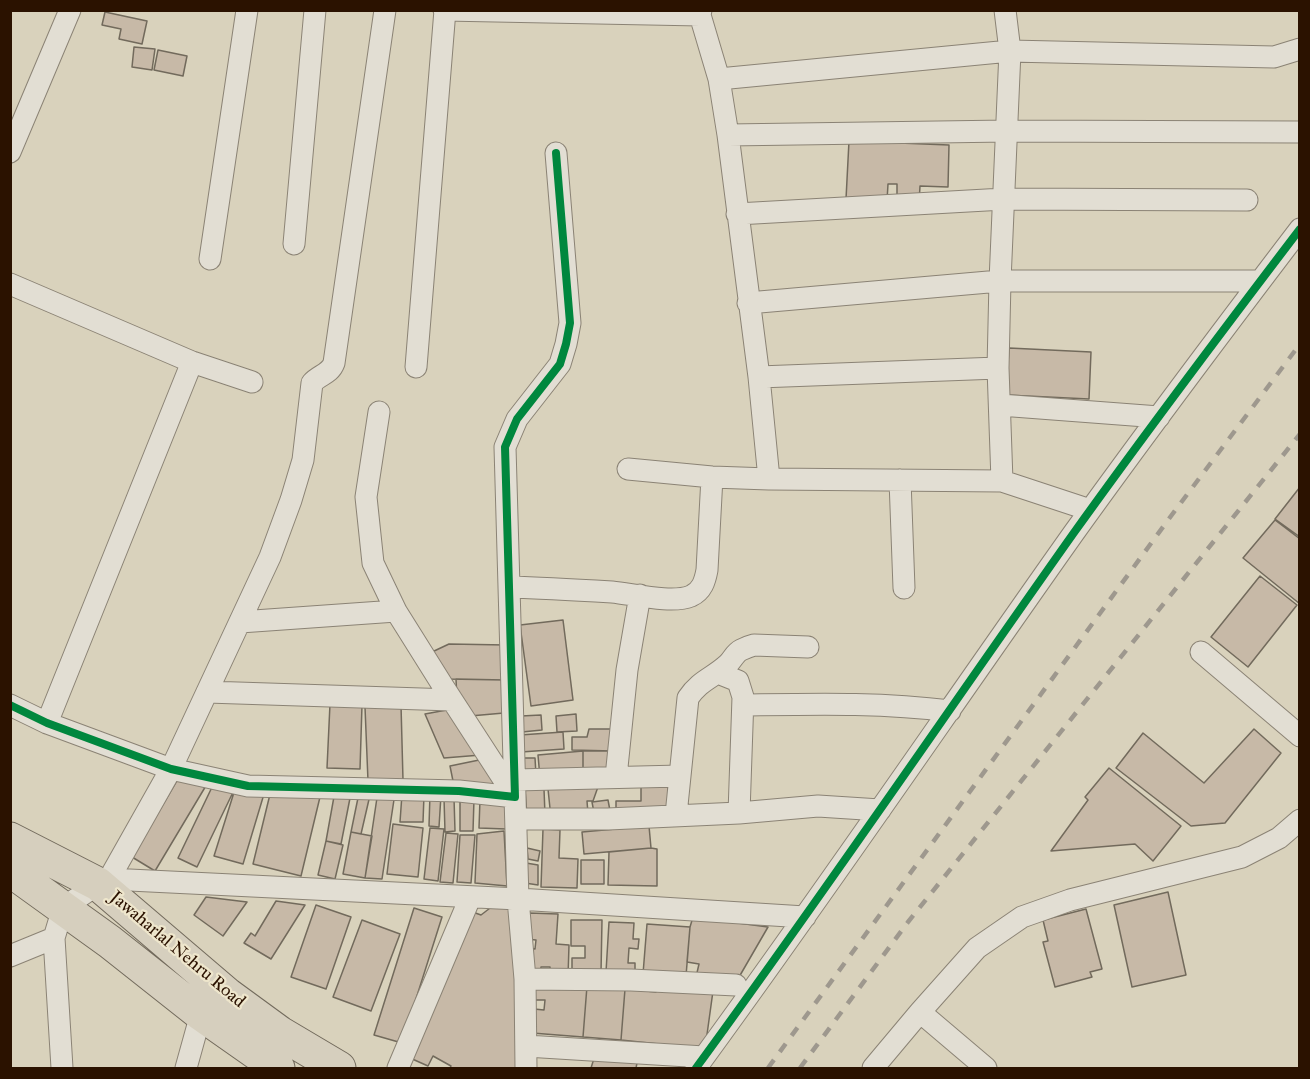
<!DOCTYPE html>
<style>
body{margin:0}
#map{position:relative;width:1310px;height:1079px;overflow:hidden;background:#d9d2bc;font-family:"IM FELL Great Primer",serif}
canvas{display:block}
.frame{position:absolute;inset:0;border:12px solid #2b1200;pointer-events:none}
</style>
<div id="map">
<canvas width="1310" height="1079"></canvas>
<div class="frame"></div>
</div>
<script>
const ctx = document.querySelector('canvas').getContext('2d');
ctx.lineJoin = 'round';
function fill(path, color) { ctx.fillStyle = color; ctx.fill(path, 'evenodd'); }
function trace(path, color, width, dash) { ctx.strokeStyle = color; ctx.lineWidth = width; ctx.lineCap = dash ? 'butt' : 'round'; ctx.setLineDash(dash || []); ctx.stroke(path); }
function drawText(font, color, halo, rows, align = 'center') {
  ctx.font = font + ' "IM FELL Great Primer",serif'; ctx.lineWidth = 4.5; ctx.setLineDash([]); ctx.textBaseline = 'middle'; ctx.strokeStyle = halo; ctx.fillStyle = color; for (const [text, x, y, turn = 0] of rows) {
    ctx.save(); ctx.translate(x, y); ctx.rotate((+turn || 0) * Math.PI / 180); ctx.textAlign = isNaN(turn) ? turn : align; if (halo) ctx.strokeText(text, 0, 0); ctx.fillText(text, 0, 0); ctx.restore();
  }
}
const building = new Path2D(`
 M105 12 147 21 142 44 119 39 121 29 102 25Z
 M134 47 155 49 152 70 132 67Z
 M158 50 187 56 183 76 154 70Z
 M849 141 949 145 948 187 920 186 919 203 897 202V184H888L887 201 846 199Z
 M1009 348 1091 352 1089 399 1006 395Z
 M1300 487V537L1275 519Z
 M1275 520 1300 539V604L1243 558Z
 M1260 576 1297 605 1248 667 1211 637Z
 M563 620 573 700 531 706 520 625Z
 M449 644 506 645 505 680 447 679 432 652Z
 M456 679 505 680 504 713 470 716 457 700Z
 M330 704 362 705 360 769 327 768Z
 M401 705 403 780 368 781 365 707Z
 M452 709 481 755 444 758 425 714Z
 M576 714 577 731 557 732 556 716Z
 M541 715 542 730 522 732 521 716Z
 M589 729H615L613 751 572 750V737H587Z
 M1254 729 1281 753 1225 823 1191 826 1116 768 1143 733 1204 783Z
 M563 732 564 749 521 752 520 735Z
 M583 751V775L540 778 538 755Z
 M583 751H613V775H583Z
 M522 758H535L536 775 523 776Z
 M484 759 504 791 454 786 450 766Z
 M1109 768 1181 826 1153 861 1135 844 1051 851 1088 800 1085 797Z
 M179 777 207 784 155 871 132 857Z
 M214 783 236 786 197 867 178 858Z
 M599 784 593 801H587L588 814 551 818 548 789Z
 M236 786 264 794 243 864 214 856Z
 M272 786 320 797 301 876 253 864Z
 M641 787H668V801L673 814 616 813V801H641Z
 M544 789 545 815 527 816 525 790Z
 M335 791 351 793 341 844 326 841Z
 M378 791 395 793 382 879 365 878Z
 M359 793 370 795 361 834 351 832Z
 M402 794 424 795 423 822H400Z
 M430 794 441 795 439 827 429 826Z
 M444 798H454L455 831 445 832Z
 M460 799H474L473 831H460Z
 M480 799H507L506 829 479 828Z
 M608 800 611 816 595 818 592 802Z
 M393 824 423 828 418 877 387 874Z
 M649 826 651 848 584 854 582 832Z
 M430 828 444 829 438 881 424 879Z
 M543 829 560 830 559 858 578 859 577 888 541 887Z
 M504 831 507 886 475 883 477 834Z
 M351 832 372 836 365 878 343 874Z
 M446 833 458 834 453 883 440 882Z
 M460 835H475L471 883 457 882Z
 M326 841 343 845 335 879 318 875Z
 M527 848 540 851 538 861 528 859Z
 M651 848 657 849V886L608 885 609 852Z
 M581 860H604V884H581Z
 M526 863 538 865V885L525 883Z
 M1168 892 1186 975 1132 987 1114 905Z
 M206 897 247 902 223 936 194 915Z
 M276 901 305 905 271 959 244 943 251 933 255 936Z
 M316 905 351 917 326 989 291 977Z
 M494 905 518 911 522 1068H450L451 1066 433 1056 428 1066 410 1058 467 910 481 915Z
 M414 908 442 917 402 1043 374 1035Z
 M1086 909 1102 969 1090 972 1092 977 1055 987 1043 942 1048 941 1043 920Z
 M529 913 558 914 556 944 569 945 568 977 550 976V967H541L540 977 527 976 528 948 535 949 536 940 527 939Z
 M693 917 768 927 735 984 696 977 699 964 687 962 690 927Z
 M362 920 400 934 371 1011 333 997Z
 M571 920H602L601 973H572V958H585V946H571Z
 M609 922 634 923 633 939H639L638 949 629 948 628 963H635V974L606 972Z
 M647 924 690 927 686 976 643 974Z
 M534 982 587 986 583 1037 532 1033 534 1009 544 1010 545 1000H533Z
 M657 983 713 991 705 1049 621 1040 625 989 656 992Z
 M587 986 625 989 621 1040 583 1037Z
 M596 1052 637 1063 636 1068H591Z`);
const street = new Path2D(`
 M444 10 700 15
 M701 10 700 15 719 79 728 135 759 377 769 479 1002 481 1090 510
 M719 79 1010 51 1274 57 1300 49
 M728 135 1007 131 1300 132
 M10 152 70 10
 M737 214 1004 199 1247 200
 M294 244 315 10
 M210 259 247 10
 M10 284 192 362 252 382
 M748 303 1000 281H1260
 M416 367 445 10
 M759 377 998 368
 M1000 405 1159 417
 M379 412 366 497 373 563 396 611 443 686 515 797 518 899 525 979 526 1068
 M628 469 712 477 769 479
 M900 480 904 588
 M1002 481 998 368 1000 281 1010 51 1005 10
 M510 587C544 588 578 590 612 592 633 594 672 604 691 596 702 591 705 581 707 570L712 477
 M240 622 396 611
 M1201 652 1300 736
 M718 673 738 681 743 697 739 813
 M207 692 452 700
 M10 705 47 723 171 769 248 786 459 791 515 797 505 447 517 419 560 364 566 344 570 323 556 153
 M743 705C812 704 881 702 950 711
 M47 723 192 362
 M616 777 627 670 640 595
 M515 780 680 776
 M676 815 688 698C700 680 713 678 728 664 733 659 735 653 741 650 745 648 750 646 754 645L808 647
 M516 819H608L739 813 818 806 880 810
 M109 879 171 769 270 557 291 500 303 460 312 383C319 375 330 374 334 363L385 10
 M10 956 54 938
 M525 979 631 980 736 985
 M920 1012 986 1068
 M526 1046 704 1057
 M62 1068 54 938 63 908 98 884 109 879 518 899 805 917
 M186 1068 201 1014
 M398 1068 470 898
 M696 1068C825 892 947 712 1073 534 1147 431 1223 330 1300 229
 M873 1068 920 1012 977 948 1022 917 1070 900 1242 857 1279 838 1300 820`);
const highway = new Path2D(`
 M10 839 98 884 228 995 280 1033 339 1068
 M10 870 110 942 201 1014 278 1068`);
const rail = new Path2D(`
 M768 1068 1171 516 1300 344
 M800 1068 908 922 1300 434`);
const cycleway = new Path2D(`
 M10 705 47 723 171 769 248 786 459 791 515 797 505 447 517 419 560 364 566 344 570 323 556 153
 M696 1068C825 892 947 712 1073 534 1147 431 1223 330 1300 229`);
const streetNames = [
 ["Jawaharlal Nehru Road",177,950,40]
];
fill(building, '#c7b9a7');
trace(building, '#726a5c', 1.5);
trace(street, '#8b8375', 23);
trace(highway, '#726a5c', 35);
trace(street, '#e2ded3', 21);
trace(highway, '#d6cfbe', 33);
trace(rail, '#9e988e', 4.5, [10, 10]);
trace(cycleway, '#00873e', 8);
drawText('18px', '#2b1200', '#eee6cc', streetNames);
</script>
